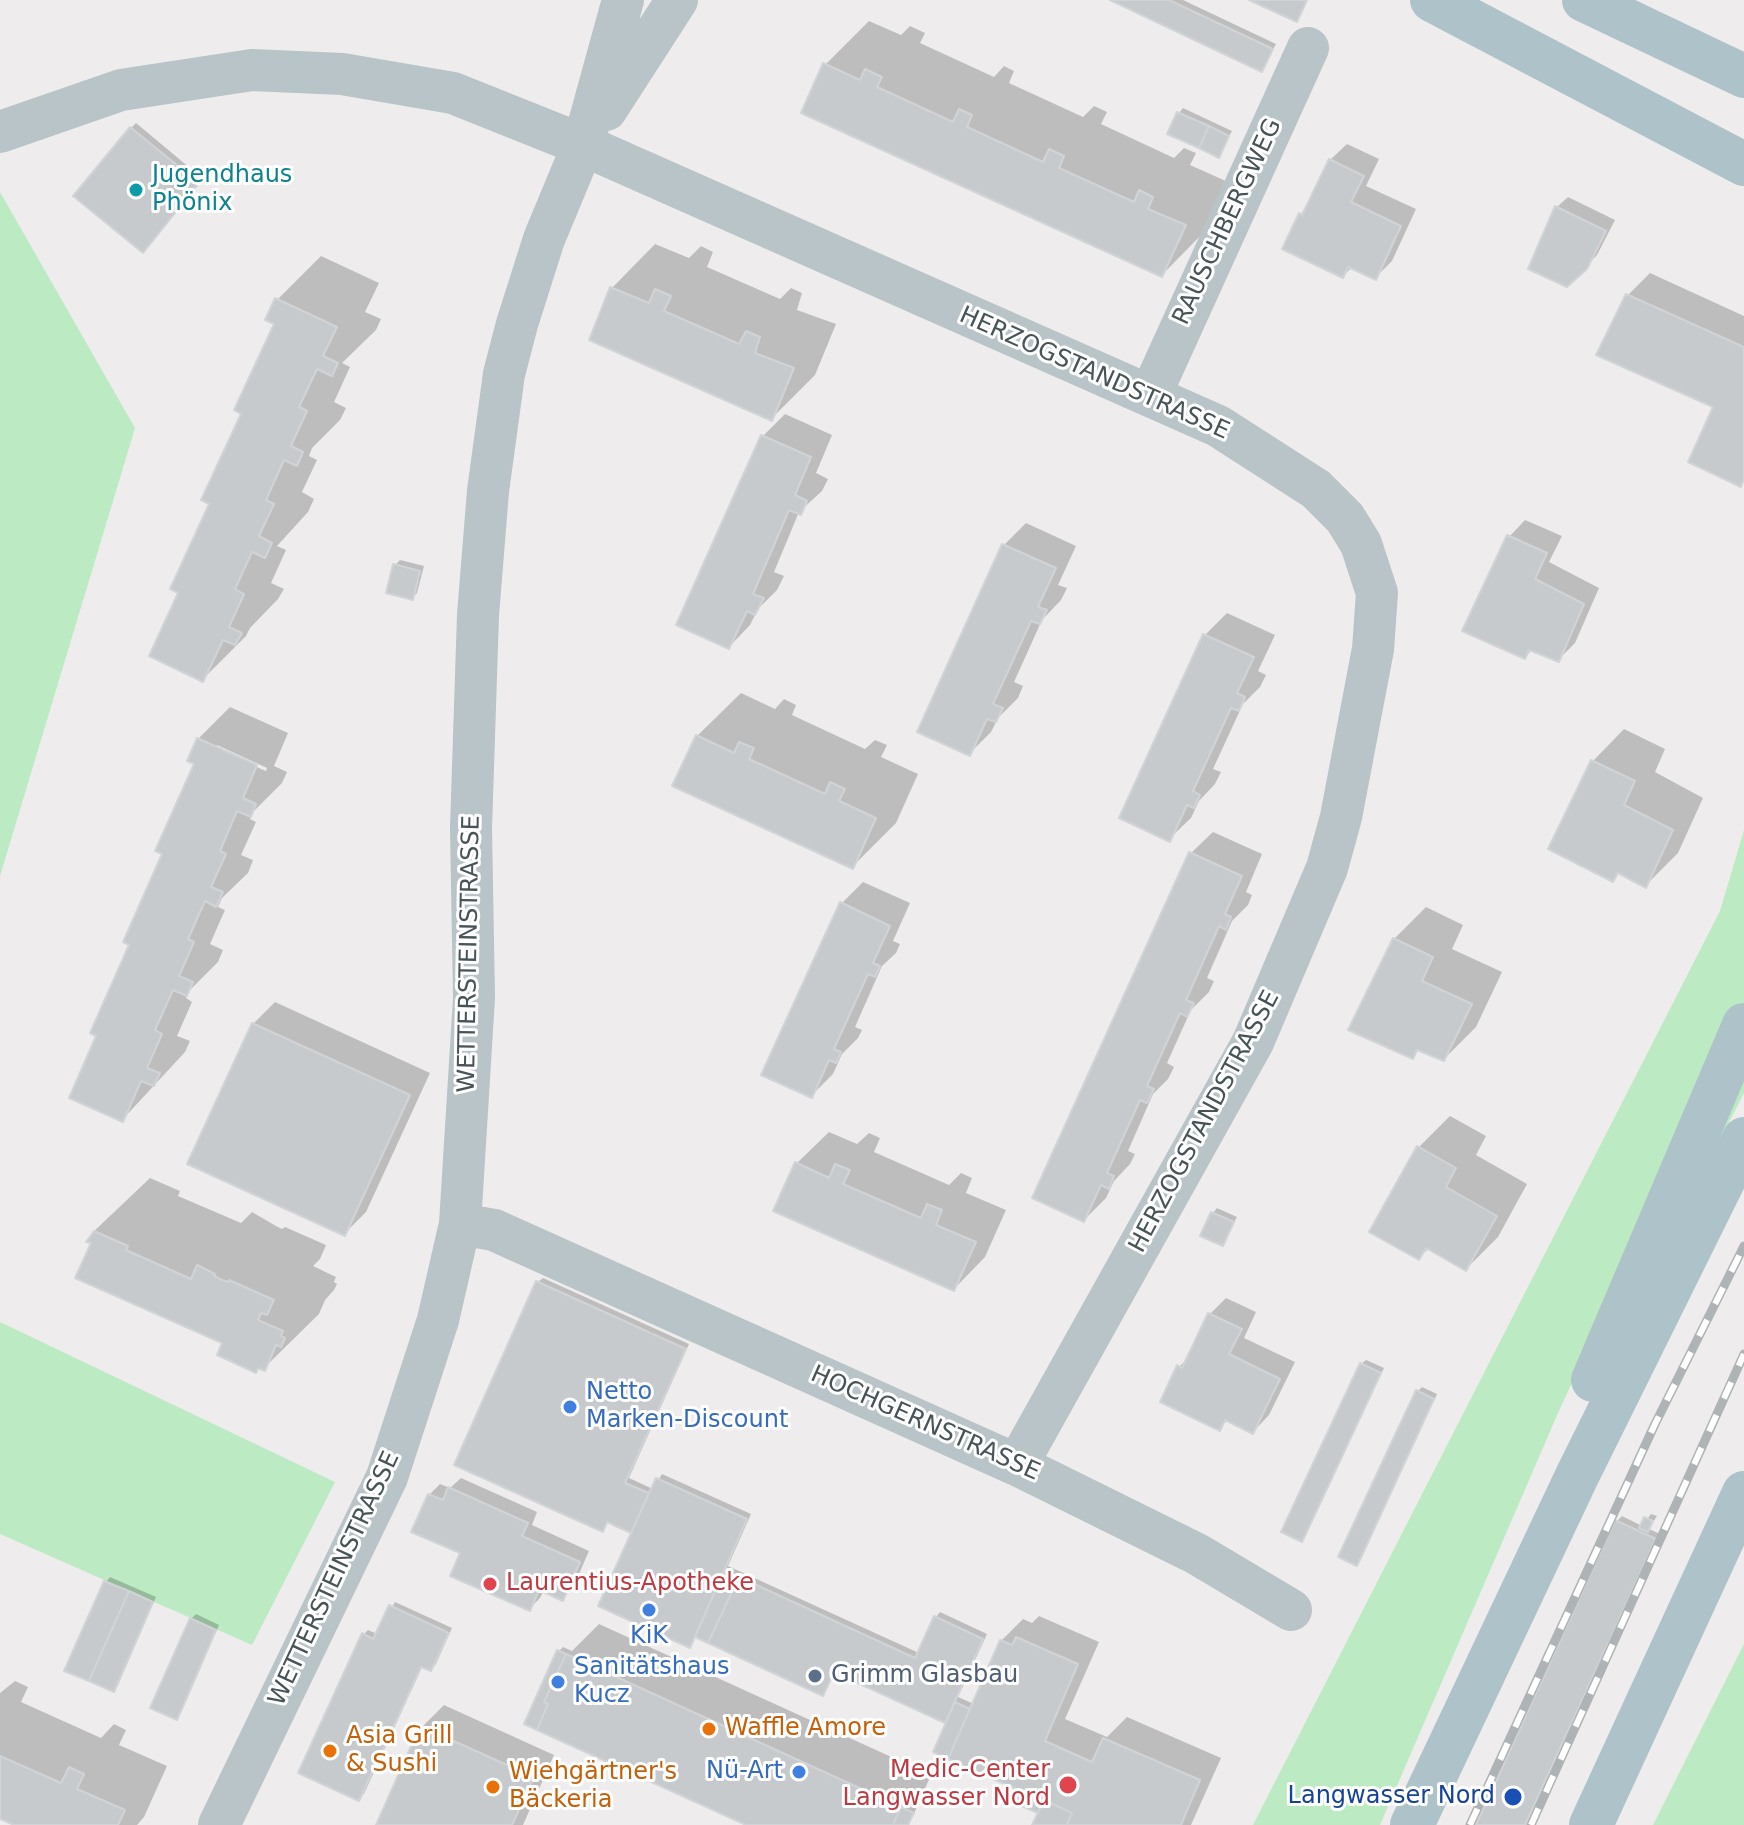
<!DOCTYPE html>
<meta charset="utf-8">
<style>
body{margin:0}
canvas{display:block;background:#eeecec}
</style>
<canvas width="1744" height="1825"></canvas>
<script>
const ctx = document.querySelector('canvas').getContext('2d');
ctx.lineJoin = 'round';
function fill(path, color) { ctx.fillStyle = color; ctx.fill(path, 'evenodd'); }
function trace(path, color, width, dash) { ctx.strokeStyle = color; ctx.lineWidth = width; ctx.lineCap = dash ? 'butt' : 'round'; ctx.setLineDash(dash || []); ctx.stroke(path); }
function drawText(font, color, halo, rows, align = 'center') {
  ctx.font = font + ' "DejaVu Sans",sans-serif'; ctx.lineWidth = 6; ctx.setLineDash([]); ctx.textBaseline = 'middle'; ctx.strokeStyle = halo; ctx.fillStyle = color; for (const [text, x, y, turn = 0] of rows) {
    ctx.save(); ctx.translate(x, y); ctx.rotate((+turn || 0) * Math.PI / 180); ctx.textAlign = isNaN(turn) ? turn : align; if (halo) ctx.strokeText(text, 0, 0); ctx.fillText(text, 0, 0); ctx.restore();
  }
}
const green = new Path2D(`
 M0 192 135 428 0 876Z
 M1744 830V1093L1663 1251 1635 1245 1558 1413 1380 1825H1253L1720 911Z
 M0 1322 335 1482 252 1645 0 1534Z
 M1744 1644V1825H1653Z`);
const shadow = new Path2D(`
 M1115 0H1183L1276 44 1262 69Z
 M869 21 901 35 910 26 925 33 920 43 994 77 1004 66 1014 71 1009 83 1083 117 1094 106 1107 112 1101 124 1174 158 1184 148 1196 153 1190 165 1228 182 1205 231 1162 275 825 65Z
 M1183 108 1232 131 1218 155 1179 113Z
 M136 123 202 178 147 245 131 128Z
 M1347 144 1379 159 1366 186 1416 209 1392 261 1375 278 1352 267 1343 276 1301 214 1309 206 1330 160Z
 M1568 197 1615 220 1597 255 1586 267 1557 207Z
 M655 244 689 258 701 246 713 252 707 267 780 299 791 288 802 293 797 310 836 324 815 375 772 418 612 288Z
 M321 256 379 283 365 312 381 319 376 330 342 363 350 367 334 402 346 408 340 420 312 448 309 456 317 460 302 492 314 499 308 512 277 546 286 550 271 583 284 589 278 599 250 628 246 636 202 680 181 593 277 323V300Z
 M1650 273 1744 316V480L1740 484 1715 406 1628 295Z
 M785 414 832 435 816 473 828 479 822 491 799 512 774 572 784 576 777 590 758 609 750 625 729 647 678 624 763 436Z
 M1525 520 1562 536 1549 562 1599 588 1575 643 1558 660 1533 649 1525 657 1509 537Z
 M1026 523 1076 546 1058 585 1067 588 1061 600 1042 620 1014 682 1023 686 1018 698 998 718 991 732 969 754 1004 545Z
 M400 560 424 566 417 593 412 598 395 565Z
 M1227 613 1275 635 1258 671 1266 675 1260 687 1243 704 1213 769 1221 772 1215 784 1199 801 1191 818 1169 839 1205 635Z
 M741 693 775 709 784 699 796 705 792 715 865 749 875 740 887 745 881 757 918 774 896 823 852 867 697 736Z
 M230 707 288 733 274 766 287 772 282 783 253 812 250 819 256 822 241 855 253 860 248 873 222 898 218 907 225 910 210 944 223 950 218 962 189 991 186 998 192 1002 177 1036 190 1041 185 1052 123 1119 99 1035 197 763 198 739ZM217 745 267 768 266 771 217 750Z
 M1624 729 1665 749 1655 772 1703 798 1678 853 1646 885 1620 872 1613 880 1593 761Z
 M1213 832 1262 854 1246 892 1252 895 1248 905 1232 921 1207 978 1214 981 1209 992 1191 1010 1167 1063 1174 1067 1168 1079 1153 1094 1128 1151 1135 1154 1130 1164 1114 1181 1106 1198 1084 1220 1191 853Z
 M863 882 910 903 893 941 900 944 896 953 882 966 855 1027 862 1030 858 1038 842 1054 833 1074 811 1096 841 904Z
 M1426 907 1463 925 1452 949 1502 972 1476 1027 1444 1059 1420 1049 1412 1057 1394 939Z
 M275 1002 430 1073 366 1212 344 1234 253 1024Z
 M1450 1116 1486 1136 1476 1155 1527 1184 1498 1237 1466 1269 1429 1248 1419 1258V1147Z
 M829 1132 857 1144 869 1133 880 1138 874 1152 949 1185 961 1173 972 1178 966 1193 1006 1210 985 1257 954 1289 797 1163Z
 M150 1178 180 1191 178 1196 241 1223 252 1212 276 1226 282 1229 285 1227 326 1245 320 1259 313 1266 336 1277 334 1282 337 1284 334 1290 325 1300 319 1314 264 1368 260 1366 256 1370 225 1342 89 1240 91 1234Z
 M1217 1208 1237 1217 1222 1244 1213 1213Z
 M543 1278 689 1344 629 1478 653 1489 662 1474 751 1514 728 1566 919 1653 936 1617 940 1612 987 1634 958 1697 974 1704 1001 1641 1023 1619 1032 1623 1039 1616 1099 1642 1065 1719 1107 1737 1127 1717 1221 1758 1191 1825H1035L1043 1805 1019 1787 947 1722 836 1671 823 1693 696 1635 689 1645 634 1532 609 1521 602 1530 538 1282Z
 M1226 1298 1256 1312 1244 1338 1295 1362 1269 1415 1253 1432 1228 1420 1219 1428 1179 1367 1190 1356 1210 1314Z
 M1366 1360 1384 1368 1306 1535 1302 1540 1361 1364Z
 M1422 1387 1437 1394 1361 1559 1356 1564 1417 1392Z
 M461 1478 537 1512 532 1525 589 1551 573 1588 562 1598 544 1590 540 1598 529 1609 462 1552 429 1495 440 1484 450 1488Z
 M1651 1514 1657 1516 1649 1529 1660 1534 1526 1825H1478L1617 1521 1622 1516 1642 1526Z
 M110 1577 156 1597 118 1685 113 1690 106 1582Z
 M395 1602 452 1628 436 1664 431 1669 423 1665 364 1794 359 1798 363 1635 368 1630 377 1634Z
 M196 1614 219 1625 181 1713 176 1718 191 1619Z
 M599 1624 931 1775 909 1825H751L559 1651 563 1647 572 1651Z
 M15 1681 28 1687 21 1702 101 1738 114 1724 126 1730 119 1745 167 1766 144 1817 137 1825H19L0 1817V1693Z
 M444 1705 554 1755 523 1825H379L422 1727Z`);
const building = new Path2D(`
 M1110 0H1169L1273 49 1262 72Z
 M1249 0H1307L1297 22Z
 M823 63 860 80 865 69 882 77 877 87 953 122 959 109 972 115 967 127 1043 162 1049 149 1064 156 1059 168 1134 202 1139 190 1153 197 1148 209 1186 225 1162 277 801 113Z
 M1177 112 1209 126 1199 148 1167 134Z
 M1209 126 1229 136 1219 158 1199 148Z
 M130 127 199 183 143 253 73 196Z
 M1329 159 1364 176 1351 202 1401 226 1376 280 1348 267 1343 278 1282 249 1299 213 1302 215Z
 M1555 206 1606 231 1587 269 1567 287 1528 269Z
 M610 287 649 303 655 289 671 296 664 311 739 344 746 331 760 337 755 353 794 368 772 421 589 340Z
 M1626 294 1744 347V479L1741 487 1688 462 1713 407 1596 355Z
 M275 298 337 327 323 356 338 363 332 376 317 369 299 407 307 411 291 446 303 452 297 466 284 460 266 500 274 504 259 536 272 543 265 558 252 552 235 589 244 594 229 627 242 633 235 645 223 640 203 682 149 656 178 593 170 589 209 504 201 500 241 414 234 410 274 324 265 320Z
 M761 435 811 457 795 495 807 501 801 515 789 510 753 594 764 598 755 615 747 611 729 649 676 625Z
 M1507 535 1547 553 1535 579 1584 604 1559 662 1529 650 1525 659 1462 631Z
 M1002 544 1056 568 1038 607 1047 610 1040 624 1031 621 993 704 1003 708 996 722 987 719 970 756 917 732Z
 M393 564 420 571 413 600 386 593Z
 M1203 634 1254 657 1237 693 1245 697 1239 711 1231 708 1193 791 1200 795 1194 808 1187 805 1170 842 1119 818Z
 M696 735 734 753 739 742 754 748 749 759 825 794 830 782 845 789 839 801 876 818 853 869 672 786Z
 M197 738 257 765 243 798 256 804 251 817 237 811 220 851 226 854 211 887 223 892 216 907 205 901 188 939 194 942 179 976 193 982 187 996 173 990 155 1030 162 1034 147 1068 160 1073 154 1086 141 1081 123 1122 69 1098 96 1036 90 1033 129 945 123 942 162 854 155 851 194 764 187 761Z
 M1591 760 1635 781 1624 805 1673 830 1646 888 1618 873 1613 882 1548 849Z
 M1189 852 1242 876 1225 914 1231 917 1226 930 1219 926 1186 1000 1194 1003 1187 1017 1180 1013 1147 1086 1154 1089 1147 1103 1140 1100 1107 1173 1114 1176 1109 1189 1101 1185 1084 1222 1032 1198Z
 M840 902 890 926 873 963 880 966 875 977 868 974 834 1049 841 1052 836 1063 829 1060 812 1098 761 1075Z
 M1393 938 1433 957 1422 981 1472 1004 1444 1061 1417 1050 1413 1059 1348 1030Z
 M252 1023 410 1095 345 1236 187 1164Z
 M1417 1146 1456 1168 1446 1187 1497 1216 1466 1271 1426 1248 1419 1260 1369 1232Z
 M795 1162 829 1178 835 1164 850 1170 843 1184 921 1218 927 1204 942 1210 936 1225 976 1242 954 1291 773 1211Z
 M1211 1212 1234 1222 1223 1246 1200 1236Z
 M94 1231 128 1246 126 1250 191 1279 197 1265 215 1274 214 1276 222 1280 228 1282 229 1280 274 1300 267 1315 261 1313 258 1320 283 1331 281 1336 285 1338 281 1347 276 1345 265 1371 258 1368 256 1373 217 1355 222 1343 75 1278 91 1243 86 1242Z
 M536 1281 686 1349 625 1483 649 1493 631 1533 607 1522 603 1532 454 1465Z
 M1208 1313 1242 1329 1229 1354 1280 1379 1253 1434 1225 1420 1220 1431 1160 1402 1177 1365 1182 1368Z
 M1360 1363 1381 1373 1302 1542 1281 1532Z
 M1416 1390 1434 1399 1357 1566 1338 1557Z
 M656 1478 747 1519 690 1648 598 1606Z
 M448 1487 528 1523 522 1536 580 1562 563 1601 539 1590 530 1611 450 1576 460 1553 411 1532 428 1494 443 1500Z
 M1644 1517 1653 1521 1648 1532 1639 1528Z
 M1615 1520 1656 1539 1525 1825H1476Z
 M724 1571 739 1577 708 1643 695 1637Z
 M739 1577 915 1658 934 1616 983 1639 945 1723 834 1672 823 1696 708 1643Z
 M104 1581 129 1591 89 1681 64 1671Z
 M129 1591 153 1602 114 1692 89 1681Z
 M389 1605 449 1633 431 1671 421 1667 359 1801 298 1773 362 1633 373 1639Z
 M190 1618 216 1630 177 1720 150 1708Z
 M1016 1637 1078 1664 1045 1741 1092 1762 1103 1738 1200 1780 1181 1825H1067L1072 1813 1044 1800 1038 1813 1010 1801 1016 1789 948 1759 1000 1640 1012 1645Z
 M557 1650 566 1654 544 1702 548 1704 537 1730 524 1724Z
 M566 1654 901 1807 893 1825H746L537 1730 548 1704 544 1702Z
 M955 1702 970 1709 948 1759 933 1752Z
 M420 1726 534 1777 512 1825H376Z
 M0 1756 61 1783 69 1767 84 1774 77 1789 125 1810 118 1825H14L0 1819Z
 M1044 1800 1072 1813 1067 1825H1032Z
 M901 1807 914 1813 908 1825H893Z`);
const minor = new Path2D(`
 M606 110 677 0
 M0 132 121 90 252 70 342 74 453 93 583 145 1218 426 1316 489 1345 518 1361 544 1377 593 1373 649 1341 817 1327 868 1253 1042 1017 1465
 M1150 396 1308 48
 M460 1224 494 1230 1017 1465 1197 1554 1291 1610
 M219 1825 387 1477 438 1320 460 1224 474 998 471 828 478 615 488 491 504 374 517 324 544 239 583 145 623 0`);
const major = new Path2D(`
 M1432 0 1744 164
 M1584 0 1744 76
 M1593 1380 1744 1025
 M1412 1825 1577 1476 1744 1139
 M1591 1825 1744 1493`);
const rail = new Path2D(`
 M1470 1825 1655 1424 1744 1246
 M1531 1825 1744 1354`);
const markers = [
 [136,190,8,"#0f9aa8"],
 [570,1407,8,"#3f7fe0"],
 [490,1584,8,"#e0444e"],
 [649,1610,8,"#3f7fe0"],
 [815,1676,8,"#5c6f8a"],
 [558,1682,8,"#3f7fe0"],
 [709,1729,8,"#e8710a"],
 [330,1751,8,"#e8710a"],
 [799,1772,8,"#3f7fe0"],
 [1068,1785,10,"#e0444e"],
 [493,1787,8,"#e8710a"],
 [1513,1797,10,"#1a4fb4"]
];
const cultureNames = [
 ["Jugendhaus",152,176],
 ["Phönix",152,204]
];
const streetNames = [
 ["RAUSCHBERGWEG",1228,222,-65],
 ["HERZOGSTANDSTRASSE",1094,374,24],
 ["WETTERSTEINSTRASSE",470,954,-89],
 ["HERZOGSTANDSTRASSE",1205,1122,-62],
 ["HOCHGERNSTRASSE",925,1424,24],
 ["WETTERSTEINSTRASSE",335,1579,-65]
];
const shopNames = [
 ["Netto",586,1393],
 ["Marken-Discount",586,1421],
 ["KiK",649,1637,"center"],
 ["Sanitätshaus",574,1668],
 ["Kucz",574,1696],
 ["Nü-Art",783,1772,"right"]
];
const healthNames = [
 ["Laurentius-Apotheke",506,1584],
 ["Medic-Center",1050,1771,"right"],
 ["Langwasser Nord",1050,1799,"right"]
];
const serviceNames = [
 ["Grimm Glasbau",831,1676]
];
const foodNames = [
 ["Waffle Amore",725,1729],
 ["Asia Grill",346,1737],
 ["& Sushi",346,1765],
 ["Wiehgärtner's",509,1773],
 ["Bäckeria",509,1801]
];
const transitNames = [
 ["Langwasser Nord",1495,1797]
];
fill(green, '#bceac2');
fill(shadow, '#0003');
fill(building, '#c6cacd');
trace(building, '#d0d4d7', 2);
trace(minor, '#b8c4c7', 42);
trace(major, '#adc3c9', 44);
trace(rail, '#aeb3b6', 9);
trace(rail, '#fff', 6, [18]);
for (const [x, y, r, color] of markers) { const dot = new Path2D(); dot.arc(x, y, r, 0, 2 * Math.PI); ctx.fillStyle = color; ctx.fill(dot); trace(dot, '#fff', 3); }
drawText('24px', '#0d838f', '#fff', cultureNames, 'left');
drawText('24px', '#465457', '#fff', streetNames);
drawText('24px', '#366cbe', '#fff', shopNames, 'left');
drawText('24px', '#be3a42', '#fff', healthNames, 'left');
drawText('24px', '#4e5e75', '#fff', serviceNames, 'left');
drawText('24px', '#c56008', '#fff', foodNames, 'left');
drawText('24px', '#164399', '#fff', transitNames, 'right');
</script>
